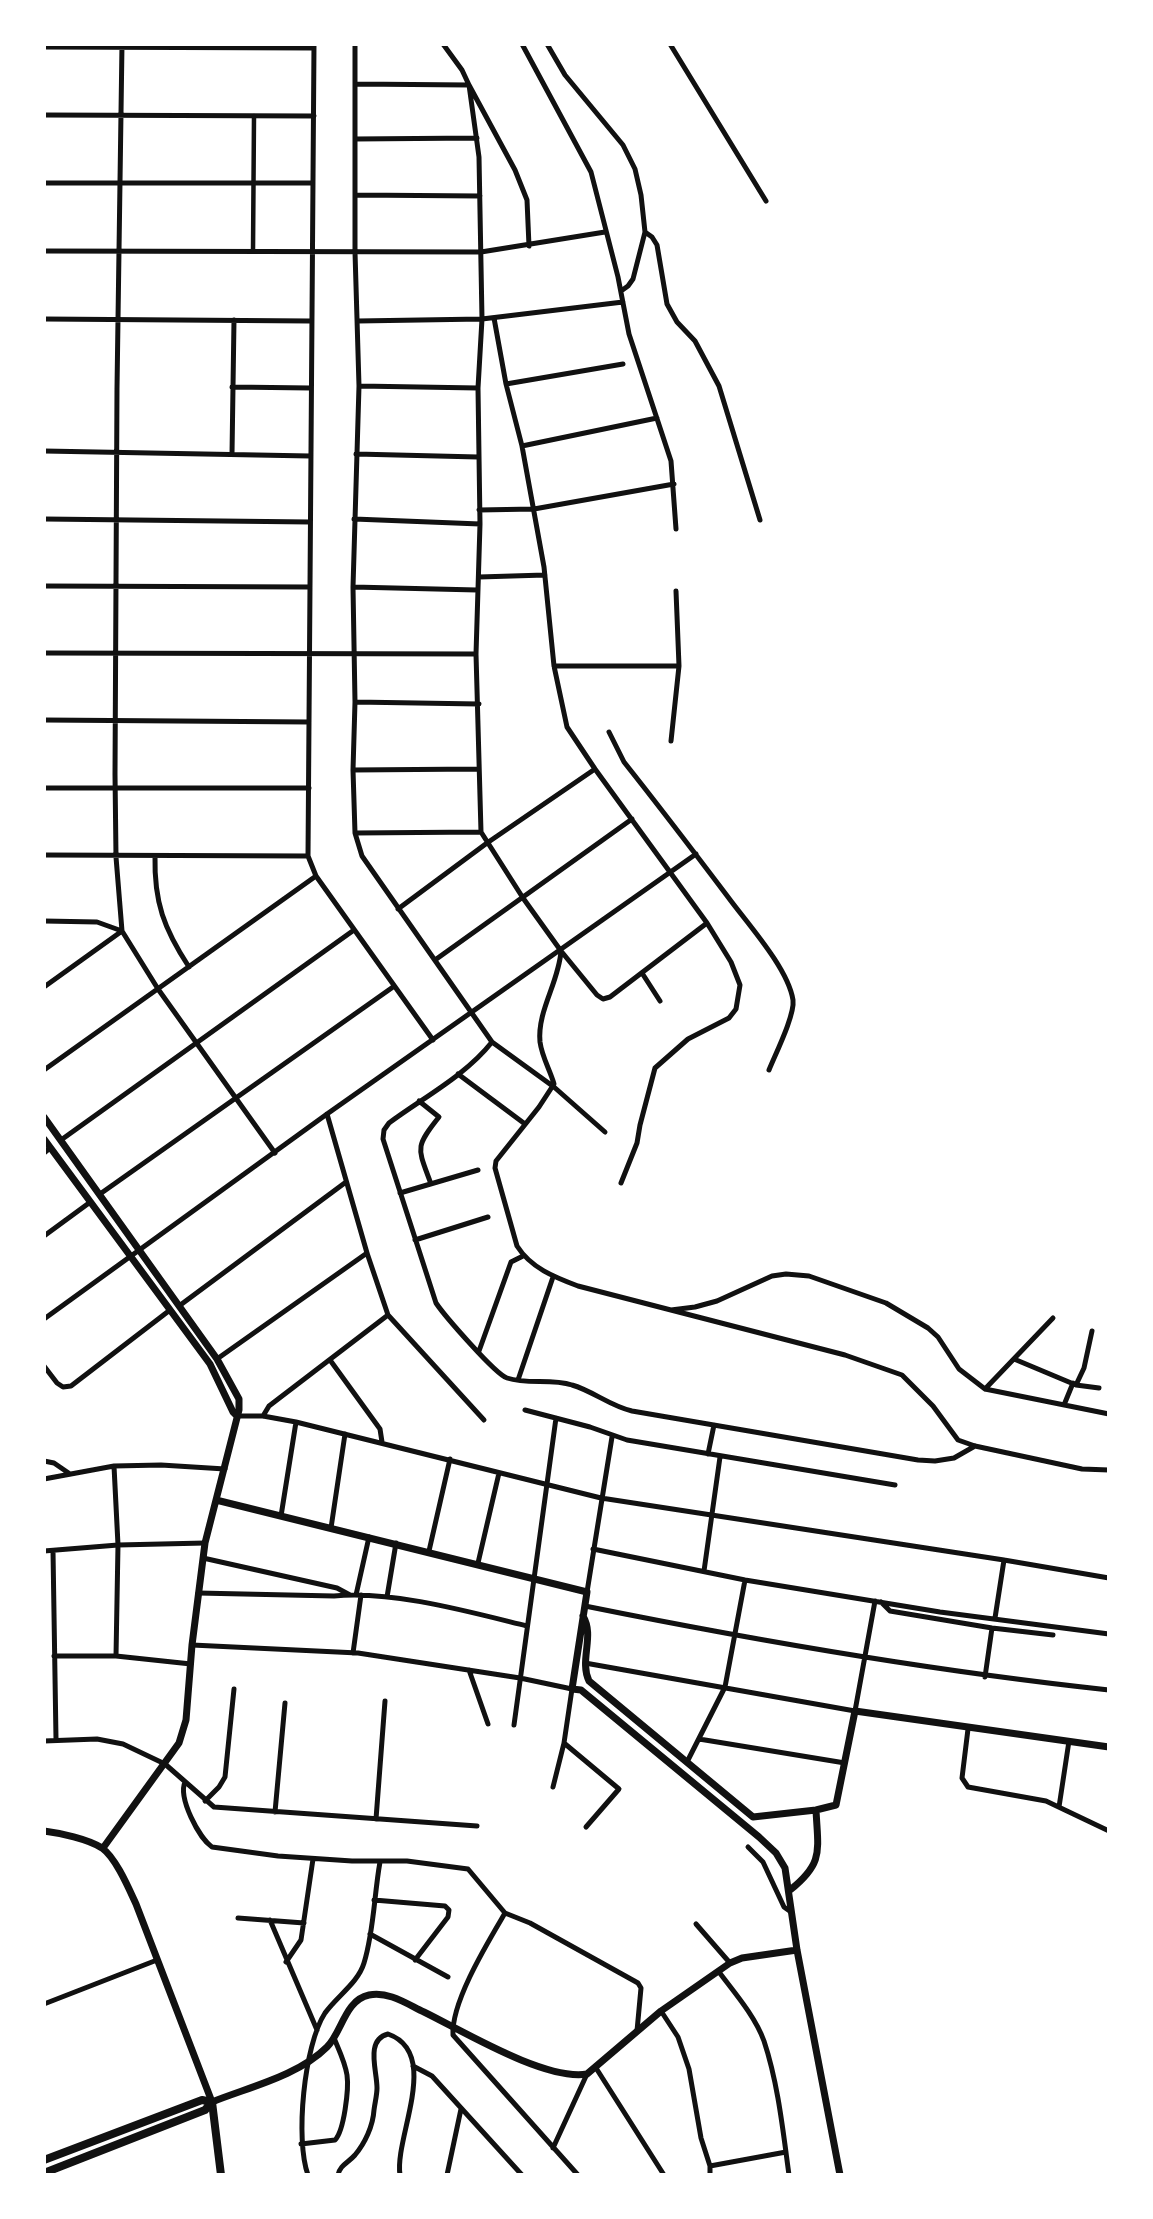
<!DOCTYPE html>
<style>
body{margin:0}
#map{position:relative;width:1153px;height:2219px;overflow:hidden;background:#fff;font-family:"Roboto Condensed",sans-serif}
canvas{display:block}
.frame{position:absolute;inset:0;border:46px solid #fff;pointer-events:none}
</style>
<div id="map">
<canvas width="1153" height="2219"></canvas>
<div class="frame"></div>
</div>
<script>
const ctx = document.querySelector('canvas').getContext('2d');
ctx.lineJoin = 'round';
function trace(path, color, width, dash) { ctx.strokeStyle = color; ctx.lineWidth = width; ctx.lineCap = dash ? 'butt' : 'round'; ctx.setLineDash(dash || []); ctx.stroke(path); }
const pedestrian = new Path2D(`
 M253 251 254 116`);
const minor = new Path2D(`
 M122 44 117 388 115 774 116 857 122 931 158 989 275 1153
 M314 44 308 856 316 876 433 1040
 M355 44V252L359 386 353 587 355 702 353 770 355 833 362 856 492 1042 554 1087 605 1132
 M443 44 462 70 469 85 479 157 482 319 478 388 480 524 476 654 481 832 523 898 561 951 597 995 603 999 610 997 707 923
 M522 44 591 172 618 277 629 334 671 461 676 529
 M547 44 565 75 623 145 635 169 641 195 645 232 633 279 628 286 621 291
 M670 44 766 201
 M44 47 314 48
 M355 84 469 85 515 170 527 200 529 246
 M44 115 314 116
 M355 139 477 138
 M44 183H311
 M355 195 480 196
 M645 232 652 237 657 245 667 304 677 322 695 341 719 386 760 520
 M44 251 481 252 605 232
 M494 318 506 384 522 446 544 567 554 666 567 727 595 769 707 923 731 962 740 985 736 1009 729 1018 688 1039 655 1068 640 1125 637 1143 621 1183
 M44 319 310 321
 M358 321 482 319 623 302
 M506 384 623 364
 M359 386 478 388
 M232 387 310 388
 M522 446 657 418
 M44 451 310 456
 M232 454 234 320
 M356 454 478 457
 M479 510 534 509 674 484
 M44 519 310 522
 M354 519 480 524
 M479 577 545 575
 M44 586 310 587
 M353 587 477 590
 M44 653 476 654
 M554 666H679
 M355 702 479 704
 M44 720 309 722
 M609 732 624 762C659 806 694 852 728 897 747 923 788 968 793 1000 795 1015 775 1055 769 1070
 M671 741 679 666 676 591
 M353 770 479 769
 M44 788H309
 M355 833 481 832
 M44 855 308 856
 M155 856C154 902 164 929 189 967
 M398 909 487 843 595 769
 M44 921 97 922 122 931
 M561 951C559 982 537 1011 540 1042 542 1057 550 1070 554 1084L539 1107 496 1161 495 1168 517 1246C531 1268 554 1277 578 1286L845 1355 902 1375 933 1406 958 1440 975 1446 1082 1469 1109 1470
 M435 960 632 819
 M642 973 660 1001
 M44 987 122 931
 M492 1042C465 1076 424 1097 389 1123L384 1130 383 1139 436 1303C444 1315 495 1374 507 1378 528 1385 551 1378 572 1385 593 1391 610 1406 632 1411L918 1460 935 1461 954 1458 975 1446
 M44 1070 316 876
 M458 1074 525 1124
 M419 1101 439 1117C414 1148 418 1148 431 1184
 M327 1114 367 1253 388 1315 484 1420
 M61 1140 354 930
 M44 1153 50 1148
 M400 1193 478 1170
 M100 1194 393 987
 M44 1236 89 1203
 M415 1240 488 1217
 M179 1306 346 1182
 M671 1310 695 1307 717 1301 772 1276 786 1274 809 1276 886 1303 928 1328 938 1337 959 1369 985 1389 1109 1414
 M44 1319 327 1114 696 854
 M479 1351 511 1262 523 1256
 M217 1359 367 1253
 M1014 1359 1076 1385 1099 1388
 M330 1360 380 1429 382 1442
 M44 1366 57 1383 63 1387 71 1386 170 1310
 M518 1380 553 1277
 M1076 1385 1084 1368 1092 1331
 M985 1389 1053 1318
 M1064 1405 1073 1383
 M525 1410 590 1427 627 1440 895 1485
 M237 1416H263L296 1422 601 1498 1004 1560 1109 1578
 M263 1416 269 1406 388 1315
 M708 1454 714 1425
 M44 1461 54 1463 70 1474
 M114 1466 118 1545 116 1656
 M44 1479 114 1466 161 1465 225 1469
 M281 1516 296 1422
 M331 1528 345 1434
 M593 1549 745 1580 940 1612 1109 1634
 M44 1551 118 1545 205 1543
 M53 1551 56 1739
 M429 1551 450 1459
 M203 1558 337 1588 350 1595
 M478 1563 499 1473
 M704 1571 720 1457
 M587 1592 612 1437
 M198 1593 334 1596C391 1590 470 1612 527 1626
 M356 1595 369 1537
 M387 1597 396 1543
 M881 1602 890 1611 992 1628 1053 1635
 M585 1606C758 1641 933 1671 1109 1690
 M995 1618 1004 1560
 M192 1645 358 1653 520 1678 572 1689 564 1743 553 1787
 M353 1653 361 1595
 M54 1656H116L191 1664
 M585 1663 855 1711 875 1601
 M469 1670 488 1724
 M985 1677 992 1628
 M514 1725 556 1418
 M968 1729 962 1778 968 1787 1046 1801 1109 1831
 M699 1739 845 1763
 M44 1741 97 1739 123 1744 165 1764 214 1807 477 1826
 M564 1743 619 1789 586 1827
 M687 1762 725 1687 745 1580
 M185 1782C178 1798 199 1838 212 1847L278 1856 352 1861H407L468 1869 505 1913 530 1923 638 1983 641 1988 637 2031
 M205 1801 219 1787 225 1777 234 1689
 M1059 1807 1069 1741
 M275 1812 285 1703
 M376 1819 385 1701
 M748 1847 763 1862 784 1907 791 1912
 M374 1900 445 1906 449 1910 448 1917 415 1960
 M505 1913C488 1942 451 2002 453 2035L578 2175
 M238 1918 304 1923
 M270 1920 317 2030
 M696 1924 730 1963
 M370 1934 448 1977
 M286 1962 301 1940 313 1859
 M719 1972C734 1992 755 2016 764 2041 778 2083 783 2131 789 2175
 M44 2004 157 1960
 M661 2011 678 2037 689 2069 701 2138 710 2166V2175
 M413 2066 432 2076 522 2175
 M596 2068 664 2175
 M301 2144 335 2140C344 2131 349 2089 347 2075 345 2062 339 2050 334 2038
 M553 2148 587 2074
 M710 2166 786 2152
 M308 2175C295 2140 304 2045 325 2013 337 1996 358 1983 364 1963 374 1931 374 1895 380 1862
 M338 2175C340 2165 348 2163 355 2155 365 2143 373 2126 374 2110 375 2102 377 2095 377 2088 377 2070 365 2040 388 2034 442 2053 394 2138 400 2175
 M447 2175 461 2109`);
const tertiary = new Path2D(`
 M44 1117 217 1359 239 1399V1410L205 1543 192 1645 186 1720 179 1743 103 1848
 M44 1139 210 1364 233 1412 237 1416
 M216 1500 587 1592 572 1689 581 1690 759 1837 776 1853 785 1868 797 1950 840 2175
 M583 1616C595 1636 579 1660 589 1681L753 1817 816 1810 836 1805 855 1711 1109 1747
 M44 1831C60 1833 88 1839 102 1848 116 1858 129 1889 136 1904L212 2102C249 2087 298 2076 327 2047 342 2032 345 2000 369 1995 389 1991 407 2004 424 2012 463 2031 545 2081 587 2074L661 2011 730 1963 742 1958 797 1950
 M790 1890C824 1863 818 1851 816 1810`);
const secondary = new Path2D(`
 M212 2102 221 2175
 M44 2160 202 2100 212 2102
 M44 2173 205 2110 212 2102`);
trace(pedestrian, '#111', 4.5);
trace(minor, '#111', 5);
trace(tertiary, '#111', 7);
trace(secondary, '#111', 8);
</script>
